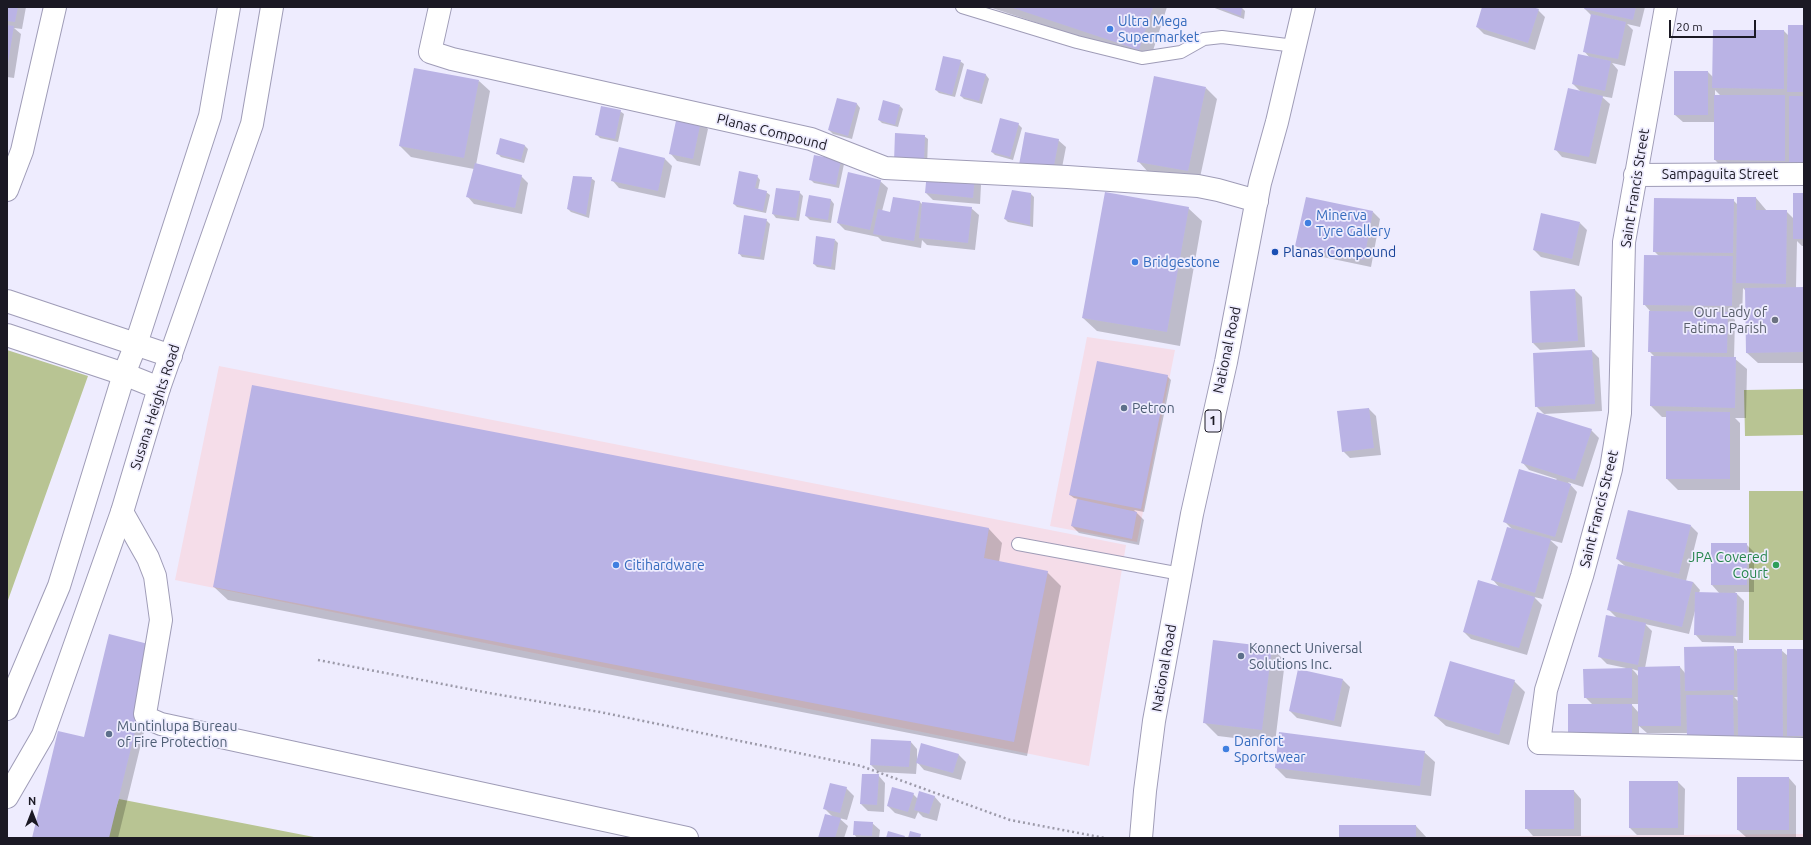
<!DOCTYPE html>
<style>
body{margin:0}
#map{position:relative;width:1811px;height:845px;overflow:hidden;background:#eeecfe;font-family:Ubuntu,sans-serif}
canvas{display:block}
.frame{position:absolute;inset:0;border:8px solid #1b1924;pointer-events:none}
.north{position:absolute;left:12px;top:793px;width:40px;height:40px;-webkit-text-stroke:3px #eeecfe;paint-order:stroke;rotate:0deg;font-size:11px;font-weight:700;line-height:16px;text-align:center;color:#1b1924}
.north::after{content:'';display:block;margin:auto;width:14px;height:18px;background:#1b1924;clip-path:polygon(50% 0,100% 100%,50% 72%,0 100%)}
.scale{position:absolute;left:1669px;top:20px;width:87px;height:18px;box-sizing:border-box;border:2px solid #1b1924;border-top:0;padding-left:5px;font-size:12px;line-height:14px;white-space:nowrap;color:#1b1924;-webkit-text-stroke:3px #eeecfe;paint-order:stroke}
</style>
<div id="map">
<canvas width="1811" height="845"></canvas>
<div class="frame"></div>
<div class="north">N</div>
<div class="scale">20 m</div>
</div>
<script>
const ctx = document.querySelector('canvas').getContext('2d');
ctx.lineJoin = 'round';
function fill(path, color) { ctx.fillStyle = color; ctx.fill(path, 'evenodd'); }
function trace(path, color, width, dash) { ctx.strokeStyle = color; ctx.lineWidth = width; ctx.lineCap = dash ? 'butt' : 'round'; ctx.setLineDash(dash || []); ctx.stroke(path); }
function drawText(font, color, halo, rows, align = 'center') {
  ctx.font = font + ' Ubuntu,sans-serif'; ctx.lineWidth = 3.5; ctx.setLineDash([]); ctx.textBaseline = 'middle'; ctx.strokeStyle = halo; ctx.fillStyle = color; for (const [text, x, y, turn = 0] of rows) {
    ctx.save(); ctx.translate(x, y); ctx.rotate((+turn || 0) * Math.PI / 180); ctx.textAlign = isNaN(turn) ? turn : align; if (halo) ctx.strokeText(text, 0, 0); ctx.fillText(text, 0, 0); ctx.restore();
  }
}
const commercial = new Path2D(`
 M1087 337 1175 350 1137 542 1050 526Z
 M219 366 1126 545 1089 766 175 580Z`);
const industrial = new Path2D(`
 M1804 834V838L1420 837Z`);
const green = new Path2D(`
 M7 350 88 376 7 603Z
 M1804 389V435L1745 436 1744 390Z
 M1749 491H1804V640H1749Z
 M119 799 319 838H106Z`);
const shadow = new Path2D(`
 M7 7H26L22 29 14 28 21 34 14 78 7 77Z
 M989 7H1167L1150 60Z
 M1212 7H1241L1245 11 1244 19Z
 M1483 7H1529L1538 10 1545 17 1535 50 1484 34 1477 27Z
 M1586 7H1645L1640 27 1627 24 1633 30 1625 66 1612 63 1618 70 1612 98 1601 96 1610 104 1596 164 1562 157 1555 149 1581 92 1573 84 1590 58 1584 51 1592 16 1585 9Z
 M1804 26V169L1726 171 1715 160V122H1683L1675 115 1708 72 1713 77 1714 31H1784L1789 36ZM1715 90 1721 96H1715Z
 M960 61 964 64 955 97 939 93 936 90Z
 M968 70 986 75 989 79 982 104 964 99 961 96Z
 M479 81 490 91 476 165 521 176 528 183 522 214 474 204 467 196 474 169 411 157 400 146Z
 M1206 88 1217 99 1199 182 1149 173 1139 162Z
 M838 99 857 104 860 108 852 139 833 134 829 130Z
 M900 106 903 109 898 127 882 123 879 120Z
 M620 111 624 114 618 142 600 138 596 134Z
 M701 122 708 129 700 166 677 161 670 153Z
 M1018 124 1022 128 1013 160 995 155 992 152Z
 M1026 134 1058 140 1066 147 1060 178Z
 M924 136 928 139 927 167 898 165Z
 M501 139 525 146 528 149 524 163 501 157 497 153Z
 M665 159 672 166 665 198 619 188 612 180Z
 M840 161 844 164 839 188 814 183 810 179Z
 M757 176 760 180 758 190 766 192 770 195 766 213 737 207 734 204Z
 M974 177 981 185 980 204 933 200 926 193Z
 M591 178 595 181 589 218 571 212 568 209Z
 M880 181 888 188 882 211 891 213 894 198 920 202 923 205 971 208 979 215 975 250 927 245 922 240 921 248 882 241 878 237 845 230 838 223Z
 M777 189 799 192 803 196 799 221 776 218 773 214Z
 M1031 194 1034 197 1033 227 1008 222 1005 219Z
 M1804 194V246H1802L1797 241 1796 288H1804V363H1758L1747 353 1746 291 1743 288 1742 317 1731 316 1735 320 1734 358 1747 369 1746 418H1735L1740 423V490H1678L1667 479V417H1662L1651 406 1656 358 1649 351 1650 311 1644 304 1659 256 1654 251 1733 200 1738 205 1756 198 1767 211H1786L1794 219Z
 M810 196 831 200 834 204 831 223 810 220 806 216Z
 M1188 208 1202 221 1180 346 1097 331 1083 318Z
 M1373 212 1380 219 1371 267 1304 253 1296 246Z
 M766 220 770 224 764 260 742 257 739 253Z
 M1580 223 1587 230 1579 266 1541 257 1534 250Z
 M835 240 838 243 835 270 817 267 814 264Z
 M1575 290 1582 297 1585 347 1540 350 1533 343Z
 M1592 351 1599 358 1602 411 1544 414 1536 406Z
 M1167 376 1171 380 1144 512 1134 510 1144 520 1139 545 1079 533 1072 526 1078 499 1074 498 1070 495Z
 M1369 409 1376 416 1381 455 1350 458 1343 451Z
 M1591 430 1599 438 1583 487 1568 482 1577 492 1562 543 1550 540 1558 547 1543 599 1534 597 1542 605 1527 655 1471 639 1464 632 1500 588 1492 579 1512 529 1504 521 1557 479 1529 470 1522 462Z
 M1691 526 1698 533 1686 581 1693 582 1700 590 1699 593 1720 594 1712 585V544H1746L1754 552V592H1735L1744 601 1743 643 1702 642 1695 634V611L1689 634 1645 624 1652 631 1645 668 1680 667 1685 673 1733 647 1738 652 1781 650 1788 656 1804 650V746L1793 747 1687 733H1647L1639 726V740L1577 741 1593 705 1585 697 1626 668 1607 664 1600 657 1617 618 1608 609 1625 566 1617 559ZM1632 669 1639 671V677L1635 672ZM1734 697H1739V702ZM1631 704H1639V713Z
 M989 529 1002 543 999 562 1047 572 1061 586 1027 756 228 600 214 587Z
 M1272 648 1285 661 1275 743 1218 736 1204 722Z
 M163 654 118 838H33L84 738Z
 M1343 680 1350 687 1341 727 1297 718 1290 711Z
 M1514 681 1525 692 1509 745 1446 726 1435 716Z
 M910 741 917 749V759L959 755 966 762 961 780 924 770 917 762 916 774 878 772 871 765Z
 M1424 752 1435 762 1431 796 1286 778 1276 768Z
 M878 775 885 783 884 812 868 811 861 804Z
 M1789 778 1796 786V837H1746L1738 830Z
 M1630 782H1678L1685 789 1684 835H1637L1630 828Z
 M846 788 854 796 847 820 839 818 848 826 844 838H820L833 817 824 808Z
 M1526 791H1574L1581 799V836H1533L1526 828Z
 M913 794 918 799 934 796 941 804 937 821 923 817 918 812 915 819 895 813 888 806Z
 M872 823 880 830 879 838H846H857L854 834Z
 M1416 826 1427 838H1340Z`);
const building = new Path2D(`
 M7 7H18L15 22 7 21Z
 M1010 7H1153L1139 50Z
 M1216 7H1242L1241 16Z
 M1482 7H1532L1539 9 1528 43 1476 27Z
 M1585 7H1636L1633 20 1584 9Z
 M1591 14 1626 22 1618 59 1583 52Z
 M7 25 14 26 8 63H7Z
 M1788 25H1804V92H1787Z
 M1713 30H1784V89L1712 88Z
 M1578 54 1611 61 1605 91 1572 84Z
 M943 56 961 60 952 95 935 90Z
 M414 68 479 80 464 158 399 146Z
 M967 69 986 74 979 101 960 96Z
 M1674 71H1708V115H1674Z
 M1154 76 1206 87 1188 171 1137 162Z
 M1568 88 1603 96 1589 157 1554 150Z
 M1714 95H1785V161L1714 160Z
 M1789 96H1804V162H1789Z
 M837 98 857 103 848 136 828 130Z
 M883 100 900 105 895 125 878 120Z
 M601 106 621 110 615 139 595 135Z
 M677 116 701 121 693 159 669 154Z
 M1000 118 1019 123 1010 157 991 152Z
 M1025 132 1059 139 1053 171 1019 165Z
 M895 133 925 135 924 164 894 162Z
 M500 138 525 145 521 160 496 154Z
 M619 147 665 158 658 191 611 181Z
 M814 155 841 160 836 185 809 180Z
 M475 163 522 175 515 208 466 197Z
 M739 171 758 175 755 188 767 191 763 211 733 204Z
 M848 172 881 180 870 230 837 223Z
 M927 172 975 176 973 198 925 193Z
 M573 176 592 177 586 215 567 209Z
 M776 188 800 191 796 218 772 214Z
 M1012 190 1031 193 1030 225 1004 219Z
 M1105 192 1189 207 1167 332 1082 318Z
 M1793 193H1804V239H1793Z
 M809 195 831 199 828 220 805 216Z
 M893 197 920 201 914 241 873 234 878 209 890 212Z
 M1306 197 1373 211 1364 260 1295 246Z
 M1737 197H1756V210H1787L1786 284 1736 283Z
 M1654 198 1734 199 1733 253 1653 252Z
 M922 202 972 207 968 243 919 238Z
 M1541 213 1580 222 1572 259 1533 250Z
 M744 215 767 219 760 257 738 254Z
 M816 236 835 239 831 267 813 264Z
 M1644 255 1733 256 1732 306 1643 305Z
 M1804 287V352L1746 353 1745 288Z
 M1575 289 1578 341 1532 343 1530 291Z
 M1649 311 1728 312 1727 353 1648 352Z
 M1592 350 1595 404 1535 407 1533 353Z
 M1651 356 1736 357 1735 408 1650 406Z
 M1097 361 1168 375 1141 509 1069 495Z
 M252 385 989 528 984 558 1048 571 1014 742 213 587Z
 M1369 408 1374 448 1342 452 1337 411Z
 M1666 411 1730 412V479H1666Z
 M1537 412 1592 429 1575 480 1521 463Z
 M1519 469 1571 484 1555 537 1503 522Z
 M1077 499 1137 512 1132 539 1071 526Z
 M1628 510 1691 525 1679 574 1616 559Z
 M1507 527 1551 539 1535 593 1491 580Z
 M1711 543H1747V585H1711Z
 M1618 564 1693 582 1682 627 1607 610Z
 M1478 580 1535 597 1519 648 1463 632Z
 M1695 592 1737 593 1736 636 1694 635Z
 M1606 615 1646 623 1638 665 1598 657Z
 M109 634 156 646 109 838H32L58 731 84 737Z
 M1213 640 1272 647 1262 730 1203 723Z
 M1734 646V690L1685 691 1684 647Z
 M1737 649H1782L1783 737H1738Z
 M1787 649H1804V736H1787Z
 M1450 661 1515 680 1499 735 1434 716Z
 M1680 666 1681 726H1638V667Z
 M1632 668V698H1584L1583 669Z
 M1298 669 1343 679 1334 721 1289 711Z
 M1686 695H1733L1734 737H1687Z
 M1568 704H1632V733L1568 734Z
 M1279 732 1425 751 1420 786 1275 768Z
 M871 739 911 741 909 767 870 765Z
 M921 743 959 754 953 773 916 763Z
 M862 774H879L877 805 860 804Z
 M1737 777H1789V830H1737Z
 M1629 781H1678V828H1629Z
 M830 783 847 787 840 813 823 809Z
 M892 787 914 793 908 812 887 806Z
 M1525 790H1574V829H1525Z
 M919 791 935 796 929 814 914 810Z
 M825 814 841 818 835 838H818Z
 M854 821 873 822 872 836 853 835Z
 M1339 825H1416V838H1339Z
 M888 831 905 836 904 838H886Z
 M910 831 921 834 920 838H908Z`);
const path = new Path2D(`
 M318 660 489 693 600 712 861 766 1010 820 1105 838`);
const lane = new Path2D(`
 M962 7 1077 42 1142 58 1181 52 1204 39 1222 37 1295 46
 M1018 544 1181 574`);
const street = new Path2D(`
 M440 7 430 52 452 59 811 139 885 168 1067 177 1198 186 1218 190 1257 201
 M1666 7 1624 242 1620 413 1611 469 1582 576 1546 690 1539 743 1804 749
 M1635 175 1804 174
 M7 190 22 151 55 7
 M7 301 171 356
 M7 335 124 374 159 388
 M122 512 148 558 155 576 161 620 145 714 147 718 161 724 687 838`);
const secondary = new Path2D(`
 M7 709 59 586 124 374 136 344 210 116 229 7
 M7 797 43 735 122 512 159 388 252 124 272 7`);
const highway = new Path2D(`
 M1141 838 1145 791 1154 721 1192 514 1226 362 1260 183 1277 122 1304 7`);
const markers = [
 [1110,29,4,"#3f7fe0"],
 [1308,223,4,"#3f7fe0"],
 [1275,252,4,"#1a4fb4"],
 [1135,262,4,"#3f7fe0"],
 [1775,320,4,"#6b7280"],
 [1124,408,4,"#5c6f8a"],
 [616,565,4,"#3f7fe0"],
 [1776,565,4,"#2e9e5b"],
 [1241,656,4,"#5c6f8a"],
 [109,734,4,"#5c6f8a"],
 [1226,749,4,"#3f7fe0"]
];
const shields = [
 [1213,421,16]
];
const shieldNames = [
 ["1",1213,421]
];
const shopNames = [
 ["Ultra Mega",1118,21],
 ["Supermarket",1118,37],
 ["Minerva",1316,215],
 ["Tyre Gallery",1316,231],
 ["Bridgestone",1143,262],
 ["Citihardware",624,565],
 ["Danfort",1234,741],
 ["Sportswear",1234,757]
];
const streetNames = [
 ["Planas Compound",772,132,14],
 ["Sampaguita Street",1720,174],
 ["Saint Francis Street",1635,188,-81],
 ["National Road",1227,350,-78],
 ["Susana Heights Road",155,407,-72],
 ["Saint Francis Street",1599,509,-76],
 ["National Road",1164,668,-80]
];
const transitNames = [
 ["Planas Compound",1283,252]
];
const worshipNames = [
 ["Our Lady of",1767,312],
 ["Fatima Parish",1767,328]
];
const serviceNames = [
 ["Petron",1132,408],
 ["Konnect Universal",1249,648],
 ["Solutions Inc.",1249,664],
 ["Muntinlupa Bureau",117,726],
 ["of Fire Protection",117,742]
];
const leisureNames = [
 ["JPA Covered",1768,557],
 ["Court",1768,573]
];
fill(commercial, '#f5dde9');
fill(industrial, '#f4ddea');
fill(green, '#b8c493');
fill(shadow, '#0003');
fill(building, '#bab3e5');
trace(lane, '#9f9cb7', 14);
trace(street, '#9f9cb7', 24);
trace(secondary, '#9f9cb7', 24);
trace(highway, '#9f9cb7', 24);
trace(path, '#9c9aa9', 2.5, [2, 3]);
trace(lane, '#fff', 12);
trace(street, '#fff', 22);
trace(secondary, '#fff', 22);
trace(highway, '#fff', 22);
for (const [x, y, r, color] of markers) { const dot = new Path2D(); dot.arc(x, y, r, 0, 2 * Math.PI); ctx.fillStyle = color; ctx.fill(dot); trace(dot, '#eeecfe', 1.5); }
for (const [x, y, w] of shields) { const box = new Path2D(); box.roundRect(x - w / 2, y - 11, w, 22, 3); ctx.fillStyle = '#eeecfe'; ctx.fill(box); trace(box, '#1b1924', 1); }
drawText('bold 13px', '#1b1924', null, shieldNames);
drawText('14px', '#366cbe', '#eeecfe', shopNames, 'left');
drawText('14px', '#1b1924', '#eeecfe', streetNames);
drawText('14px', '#164399', '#eeecfe', transitNames, 'left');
drawText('14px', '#5b616d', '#eeecfe', worshipNames, 'right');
drawText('14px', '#4e5e75', '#eeecfe', serviceNames, 'left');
drawText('14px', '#27864d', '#eeecfe', leisureNames, 'right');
</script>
